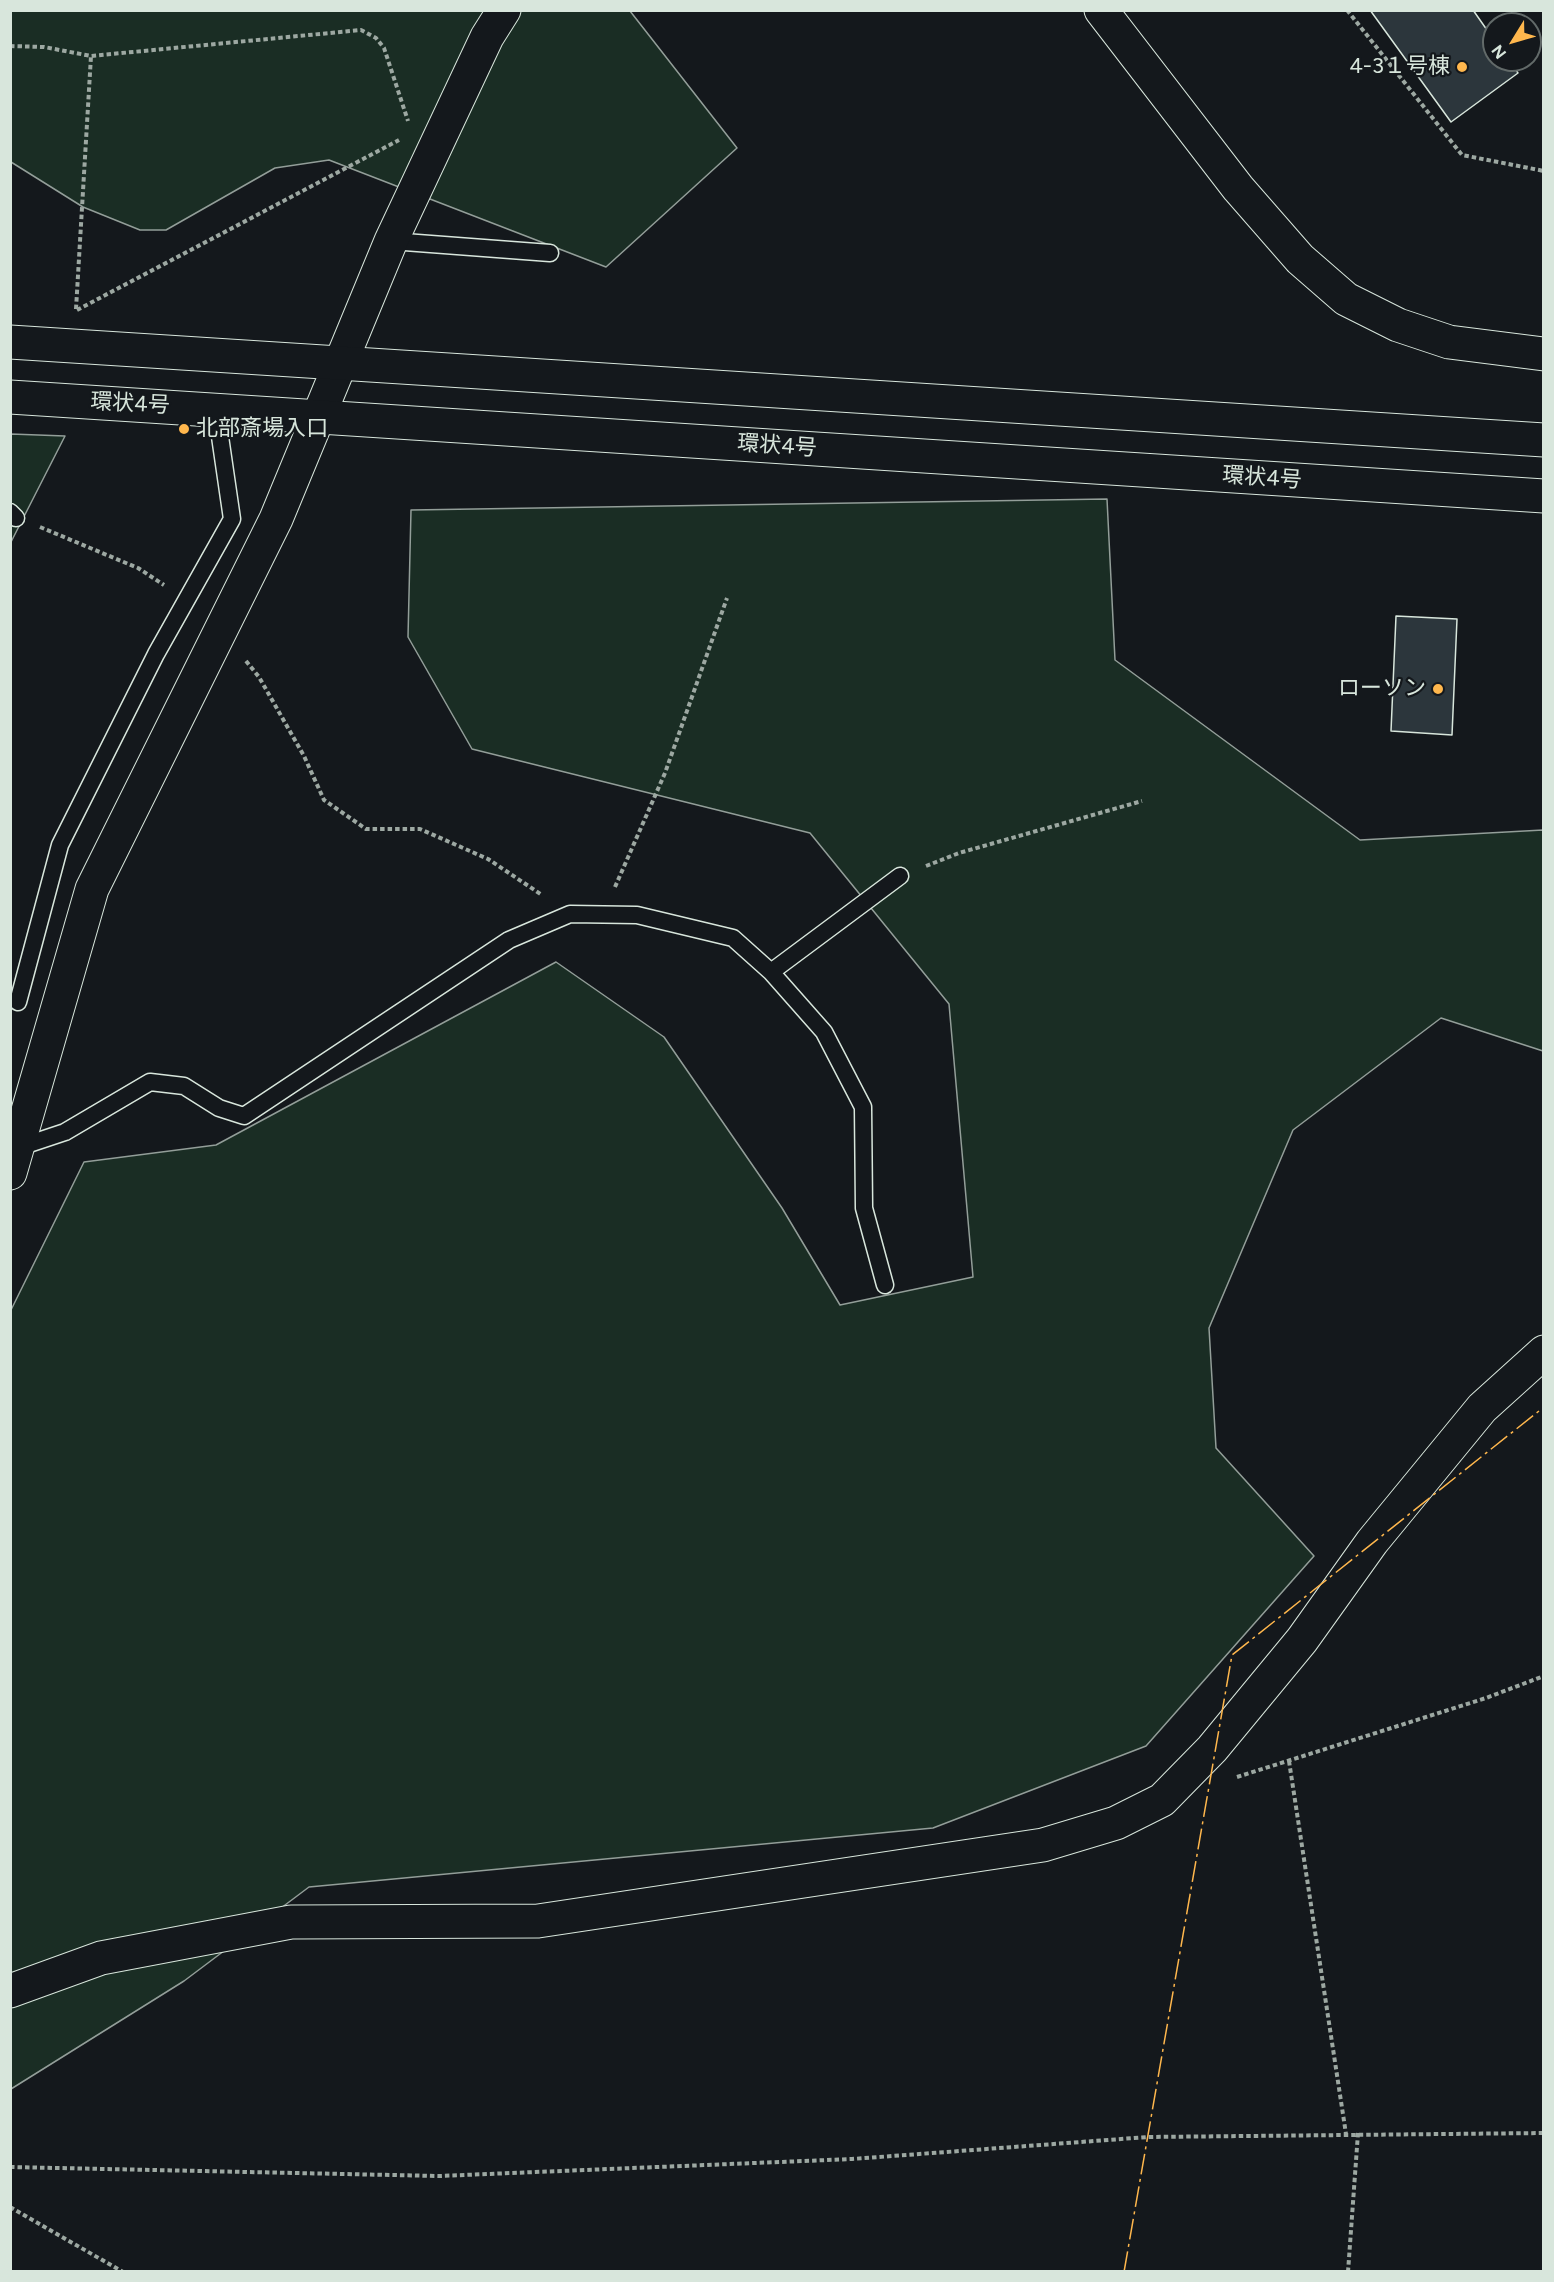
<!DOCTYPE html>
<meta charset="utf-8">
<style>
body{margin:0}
#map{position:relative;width:1554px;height:2282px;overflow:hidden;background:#14181c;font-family:Figtree,sans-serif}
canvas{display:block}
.frame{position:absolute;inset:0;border:12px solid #d8e6dc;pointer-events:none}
.north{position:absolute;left:1482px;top:12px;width:60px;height:60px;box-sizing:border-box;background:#14181c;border:2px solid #626a69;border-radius:50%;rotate:233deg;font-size:16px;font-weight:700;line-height:24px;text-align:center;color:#d8e6dc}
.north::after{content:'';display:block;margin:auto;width:21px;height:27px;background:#ffb74d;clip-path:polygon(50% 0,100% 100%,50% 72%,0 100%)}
</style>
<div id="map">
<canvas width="1554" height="2282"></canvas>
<div class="frame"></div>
<div class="north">N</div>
</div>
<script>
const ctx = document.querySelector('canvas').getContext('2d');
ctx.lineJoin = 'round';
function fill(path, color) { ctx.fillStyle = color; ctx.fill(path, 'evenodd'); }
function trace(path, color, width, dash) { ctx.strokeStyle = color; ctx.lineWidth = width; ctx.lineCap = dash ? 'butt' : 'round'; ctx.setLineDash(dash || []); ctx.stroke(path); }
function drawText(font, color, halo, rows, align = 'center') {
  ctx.font = font + ' Figtree,"Noto Sans JP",sans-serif'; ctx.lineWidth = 4.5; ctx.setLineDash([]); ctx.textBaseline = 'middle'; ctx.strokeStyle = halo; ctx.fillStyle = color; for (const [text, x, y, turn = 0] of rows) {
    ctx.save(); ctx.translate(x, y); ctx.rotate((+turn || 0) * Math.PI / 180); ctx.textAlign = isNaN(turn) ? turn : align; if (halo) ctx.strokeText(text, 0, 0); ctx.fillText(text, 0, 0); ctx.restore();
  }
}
const green = new Path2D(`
 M10 11H630L737 148 606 267 329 160 275 168 166 230H140L83 207 11 162Z
 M11 434 65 436 11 542Z
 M1107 499 1115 660 1360 840 1543 830V1051L1441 1018 1293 1130 1209 1328 1216 1448 1314 1556 1146 1746 933 1828 309 1887 184 1981 11 2089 10 1312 84 1162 216 1145 556 962 664 1037 782 1208 840 1305 973 1277 949 1004 810 833 472 749 408 637 411 510Z`);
const building = new Path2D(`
 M1370 10H1473L1494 40V60H1509L1518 73 1451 122Z
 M1396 616 1457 619 1452 735 1391 731Z`);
const path = new Path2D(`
 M1347 10 1462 155 1544 171
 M10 46 44 47 91 56 361 30 376 38 384 48 408 121
 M76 309 91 56
 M77 310 399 140
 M40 527 138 568 164 585
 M246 661 259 677 304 756 324 800 366 829H420L488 859 542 895
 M926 866 959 853 1142 801
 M615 887 665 773 727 598
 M1289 1761 1346 2134
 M1237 1777 1486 1698 1544 1676
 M10 2167 439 2176 852 2159 1148 2137 1544 2133
 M10 2207 123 2272
 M1348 2272 1358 2133`);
const lane = new Path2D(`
 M391 241 550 253
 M10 512 16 518
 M771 972 900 876
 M18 1002 60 845 156 654 232 519 216 409
 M17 1148 65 1132 150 1082 184 1086 219 1108 244 1116 509 940 570 914 637 915 733 938 771 972 824 1032 863 1107 864 1208 885 1285`);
const street = new Path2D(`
 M10 1991 101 1958 291 1922 538 1921 1043 1845 1116 1823 1162 1800 1212 1749 1302 1640 1372 1542 1482 1408 1544 1352`);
const secondary = new Path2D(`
 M1101 10 1238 188 1300 259 1346 299 1398 325 1449 342 1544 354
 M10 1173 92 889 276 519 391 241 487 37 504 10`);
const primary = new Path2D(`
 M10 342 1544 440
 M10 397 1544 496`);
const power = new Path2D(`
 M1124 2272 1232 1655 1544 1407`);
const markers = [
 [1462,67,6,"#ffb74d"],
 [184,429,6,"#ffb74d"],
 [1438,689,6,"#ffb74d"]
];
const poiNames = [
 ["4-3１号棟",1450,67],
 ["北部斎場入口",196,429,"left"],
 ["ローソン",1426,689]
];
const streetNames = [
 ["環状4号",130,404,3],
 ["環状4号",777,446,4],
 ["環状4号",1262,478,4]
];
fill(green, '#1a2d24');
trace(green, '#939e99', 1.5);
fill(building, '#2c363c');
trace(building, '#d8e6dc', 1.5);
trace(lane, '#d8e6dc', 19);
trace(street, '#d8e6dc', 35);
trace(secondary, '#d8e6dc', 35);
trace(primary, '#d8e6dc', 35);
trace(path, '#9da8a2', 4, [4.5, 3]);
trace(lane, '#14181c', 16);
trace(street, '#14181c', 33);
trace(secondary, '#14181c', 33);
trace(primary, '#14181c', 33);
trace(power, '#ffb74d', 1.5, [21, 4.5, 3, 4.5]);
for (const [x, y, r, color] of markers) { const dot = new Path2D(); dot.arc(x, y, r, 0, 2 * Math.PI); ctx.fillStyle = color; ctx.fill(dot); trace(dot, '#14181c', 2); }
drawText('22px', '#d8e6dc', '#14181c', poiNames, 'right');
drawText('22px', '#d8e6dc', '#14181c', streetNames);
</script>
